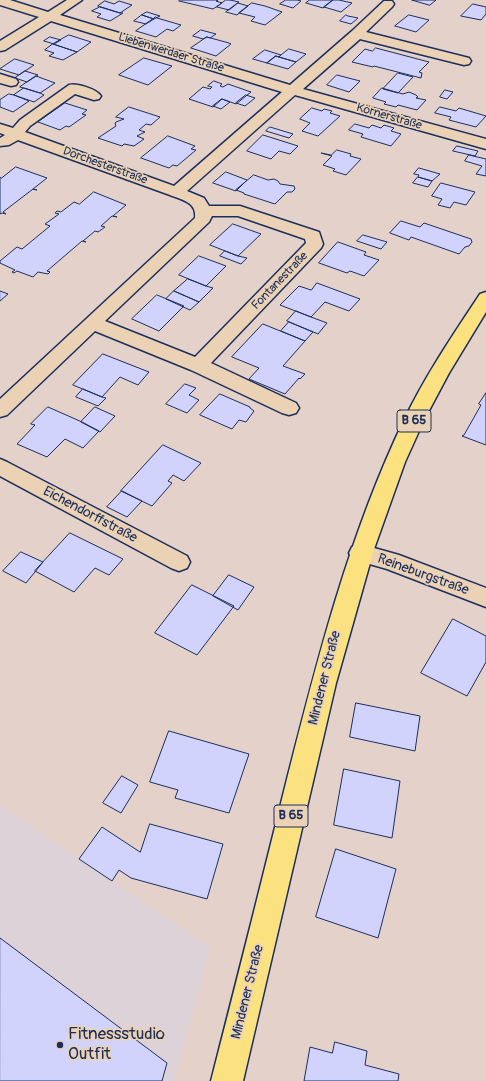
<!DOCTYPE html>
<meta charset="utf-8">
<style>
body{margin:0}
canvas{display:block;background:#e4d2ca}
</style>
<canvas width="486" height="1081"></canvas>
<script>
const ctx = document.querySelector('canvas').getContext('2d');
ctx.lineJoin = 'round';
function fill(path, color) { ctx.fillStyle = color; ctx.fill(path, 'evenodd'); }
function trace(path, color, width, dash) { ctx.strokeStyle = color; ctx.lineWidth = width; ctx.lineCap = dash ? 'butt' : 'round'; ctx.setLineDash(dash || []); ctx.stroke(path); }
function drawText(font, color, halo, rows, align = 'center') {
  ctx.font = font + ' Pangolin,sans-serif'; ctx.lineWidth = 3.5; ctx.setLineDash([]); ctx.textBaseline = 'middle'; ctx.strokeStyle = halo; ctx.fillStyle = color; for (const [text, x, y, turn = 0] of rows) {
    ctx.save(); ctx.translate(x, y); ctx.rotate((+turn || 0) * Math.PI / 180); ctx.textAlign = isNaN(turn) ? turn : align; if (halo) ctx.strokeText(text, 0, 0); ctx.fillText(text, 0, 0); ctx.restore();
  }
}
const built = new Path2D(`
 M0 805 210 947 174 1081H0Z`);
const building = new Path2D(`
 M180 0H218L216 1 222 3 213 9 179 1Z
 M226 0H230L239 2 229 10 217 7Z
 M286 0H297L301 1 293 8 280 4Z
 M310 0H333L323 8 306 3Z
 M333 0H339L352 3 341 12 324 7Z
 M412 0H436L430 5Z
 M105 1 114 4 119 1 132 5 120 13 98 6Z
 M238 3 248 6 237 15 226 12Z
 M252 3 265 6 282 12 265 25 251 21 255 17 239 13Z
 M473 4 486 7V14L481 20 461 16Z
 M100 7 120 13H123L110 21 97 17 101 14 92 11Z
 M147 12 160 16 154 19 142 15Z
 M142 15 154 19 146 24 134 21Z
 M346 15 348 16 358 18 351 24 340 21Z
 M409 15 429 20 416 32 395 26Z
 M156 17 157 18 181 25 173 31 167 29 156 37 136 31Z
 M201 30 216 34 210 38 207 37 203 39 193 36Z
 M69 35 91 42 77 52 53 44Z
 M50 37 61 40 54 44 44 41Z
 M207 37 229 43 231 44 216 56 191 48Z
 M53 44 77 52 63 60 49 56 54 53 45 50Z
 M376 48 429 62 419 72 422 73 421 78 374 66 373 67 352 62 365 49 372 51Z
 M289 49 306 54 296 62 279 57Z
 M265 50 281 55 279 57 276 56 267 63 253 59Z
 M276 56 279 57 296 62 288 69 267 63Z
 M144 58 172 66 148 85 119 75Z
 M15 59 34 65 19 75 0 69Z
 M25 71 38 75 27 82 15 78Z
 M398 73 413 77 398 93 383 89Z
 M337 75 360 81 349 92 327 85Z
 M36 76 55 83 40 93 20 87Z
 M214 81 222 84 220 86 223 87 228 84 251 92 236 104 222 99 213 107 189 99 203 87 210 89 212 87 208 86Z
 M24 88 40 93 44 95 34 102 14 95Z
 M382 88 403 94 409 92 416 95 418 97 416 98 426 100 417 110 398 105 396 107 384 104 386 102 373 98Z
 M445 90 453 92 447 99 440 97Z
 M9 94 14 95 29 101 13 112 0 107V100Z
 M246 95 255 98 245 106 236 103Z
 M222 99 230 102 221 109 213 106Z
 M65 103 87 110 82 114 86 115 69 127 66 126 60 130 38 122Z
 M129 107 160 117 151 125 146 124 139 130 145 132 137 136 144 139 134 146 124 144 122 146 98 138 116 126 115 123 116 122 124 119 116 117Z
 M440 107 456 111 459 108 486 116 476 127 449 120 451 117 435 113Z
 M312 108 322 111 324 109 332 111 330 113 340 116 318 136 302 131 310 123 300 119Z
 M355 124 369 128 372 125 381 128 384 125 394 128 391 131 401 134 391 146 361 137 363 134 349 130Z
 M270 127 293 134 289 138 266 131Z
 M263 135 298 146 290 154 279 151 271 159 247 151Z
 M168 136 195 146 191 149 196 150 177 166 173 165 169 168 141 158Z
 M457 146 478 151 475 156 453 151Z
 M337 150 351 154 350 156 361 159 346 175 333 171 335 169 323 165 332 156 321 153 331 155Z
 M469 155 486 159V176L476 174 482 166 465 161Z
 M16 167 47 178 33 189 37 190 33 189 3 212 6 214 2 213 0 214V177L1 178Z
 M419 168 440 174 432 181 418 177 419 175 414 174Z
 M226 172 247 180 236 191 213 183Z
 M254 175 268 180 274 179 278 181 280 184 294 186 295 189 292 192H287L275 204 244 194V193L236 190Z
 M418 177 432 181 428 187 413 183Z
 M441 183 475 192 466 205 454 202 450 208 438 205 442 199 432 196Z
 M94 192 126 205 113 216 117 217 112 216 101 226 105 227 98 232 95 231 83 241 86 242 82 241 47 271 50 272 48 274 38 272 33 277 17 271 14 273 12 272 15 270 0 263V261L17 247 22 249 50 226 45 224 59 214 55 213 57 211 61 212 74 202 79 204Z
 M401 221 420 227 424 223 471 239 472 242 469 246 465 247 459 254 411 237 409 240 390 233Z
 M233 224 261 234 238 256 210 245Z
 M363 235 387 242 381 249 357 241Z
 M338 242 366 252 364 255 379 260 364 276 350 271 347 273 319 263Z
 M225 251 238 256 247 258 241 264 220 256Z
 M199 256 226 266 206 286 179 275Z
 M188 279 206 286 213 288 199 302 174 291Z
 M317 283 360 299 349 311 325 302 311 317 280 305 299 286 311 290Z
 M0 291 8 294 0 301Z
 M174 291 199 302 190 310 166 299Z
 M157 295 184 306 159 331 132 319Z
 M296 311 311 317 327 323 318 334 287 321Z
 M289 322 313 332 305 341 281 331Z
 M263 324 305 341 283 366 305 374 300 379 299 378 285 394 249 379 259 368 232 357Z
 M103 354 149 372 138 385 120 377 102 397 73 385Z
 M185 384 196 388 189 395 199 400 187 413 166 404Z
 M83 389 102 397 106 398 98 406 76 397Z
 M486 393V445L462 436 464 435 481 405 479 404Z
 M220 394 250 407V408L254 411 246 422 239 420 232 429 200 415Z
 M48 407 82 422 99 431 83 448 65 439 47 457 17 444 35 425 31 424Z
 M95 407 115 416 100 432 81 422Z
 M163 445 201 463 184 481 173 475 168 481 172 483 152 506 121 491Z
 M122 491 142 501 127 517 107 507Z
 M70 533 123 559 109 575 95 568 74 592 35 571Z
 M21 552 43 562 26 583 3 571Z
 M229 575 254 587 238 610 213 596Z
 M192 585 234 606 197 655 155 633Z
 M453 619 486 636V662L467 696 421 673Z
 M356 703 420 716 415 751 350 737Z
 M169 731 249 754 229 813 175 798 178 790 150 782Z
 M344 769 400 781 392 838 334 825Z
 M122 776 138 785 121 813 103 803Z
 M150 824 223 844 207 899 131 878 119 870 112 881 79 859 102 827 140 852Z
 M336 849 396 869 378 938 316 917Z
 M0 938 167 1063 162 1081H0Z
 M335 1042 367 1051 365 1065 399 1074 398 1081H304L310 1047 332 1053Z`);
const minor = new Path2D(`
 M0 0H10L48 12 67 0H82L60 15 290 85 352 31 384 1H392L394 4 392 7 366 32 469 58 471 61 469 64 464 65 360 39 303 89 486 139V149L295 95 187 191 204 198 209 206H240L246 208 319 232 323 244 321 248 211 363 296 403 299 408 296 413 289 415 282 413 191 370 95 331 7 415 0 417V399L195 218C197 202 182 200 170 195L18 140 9 145 0 146V138L5 135 0 133V124L13 128 20 120 69 85C77 83 96 89 101 96L99 99 94 100 75 94 30 126 25 132 174 186 282 92 51 21 5 50 0 51V41L39 17 0 5ZM212 216H238L305 239 306 243 195 357 105 321 209 222Z
 M0 74 16 79 18 82 16 85 11 86 0 83Z
 M0 459 7 462 187 556 190 562 187 568 179 571 171 568 0 476Z
 M360 544 399 555 486 588V607L387 569 352 559 349 553 352 547Z`);
const major = new Path2D(`
 M486 292V312L449 373 424 420 405 462 374 549 336 683 243 1081H211C237 980 262 880 287 779 318 657 349 535 404 420 425 376 453 335 480 294Z`);
const markers = [
 [60,1045,4,"#1b2f5e"]
];
const farStreetnames = [
 ["Liebenwerdaer Straße",171,53,17],
 ["Körnerstraße",389,117,16],
 ["Dorchesterstraße",105,166,20],
 ["Fontanestraße",280,281,-46]
];
const shields = [
 [414,421,34],
 [291,816,34]
];
const shieldNames = [
 ["B 65",414,421],
 ["B 65",291,816]
];
const streetNames = [
 ["Eichendorffstraße",90,515,28],
 ["Reineburgstraße",423,575,20],
 ["Mindener Straße",325,678,-76],
 ["Mindener Straße",248,992,-76]
];
const nearPoinames = [
 ["Fitnessstudio",68,1035],
 ["Outfit",68,1055]
];
fill(built, '#ded2d9');
fill(building, '#d1d3fc');
trace(building, '#1b2f5e', 1);
trace(minor, '#1b2f5e', 3);
trace(major, '#1b2f5e', 3);
fill(minor, '#ecd2b4');
fill(major, '#fbe180');
for (const [x, y, r, color] of markers) { const dot = new Path2D(); dot.arc(x, y, r, 0, 2 * Math.PI); ctx.fillStyle = color; ctx.fill(dot); trace(dot, '#ecd2b4', 1.5); }
drawText('12px', '#1b2f5e', '#ecd2b4', farStreetnames);
for (const [x, y, w] of shields) { const box = new Path2D(); box.roundRect(x - w / 2, y - 11, w, 22, 3); ctx.fillStyle = '#ecd2b4'; ctx.fill(box); trace(box, '#1b2f5e', 1); }
drawText('bold 13px', '#1b2f5e', null, shieldNames);
drawText('14px', '#1b2f5e', '#ecd2b4', streetNames);
drawText('17px', '#1b2f5e', '#ecd2b4', nearPoinames, 'left');
</script>
